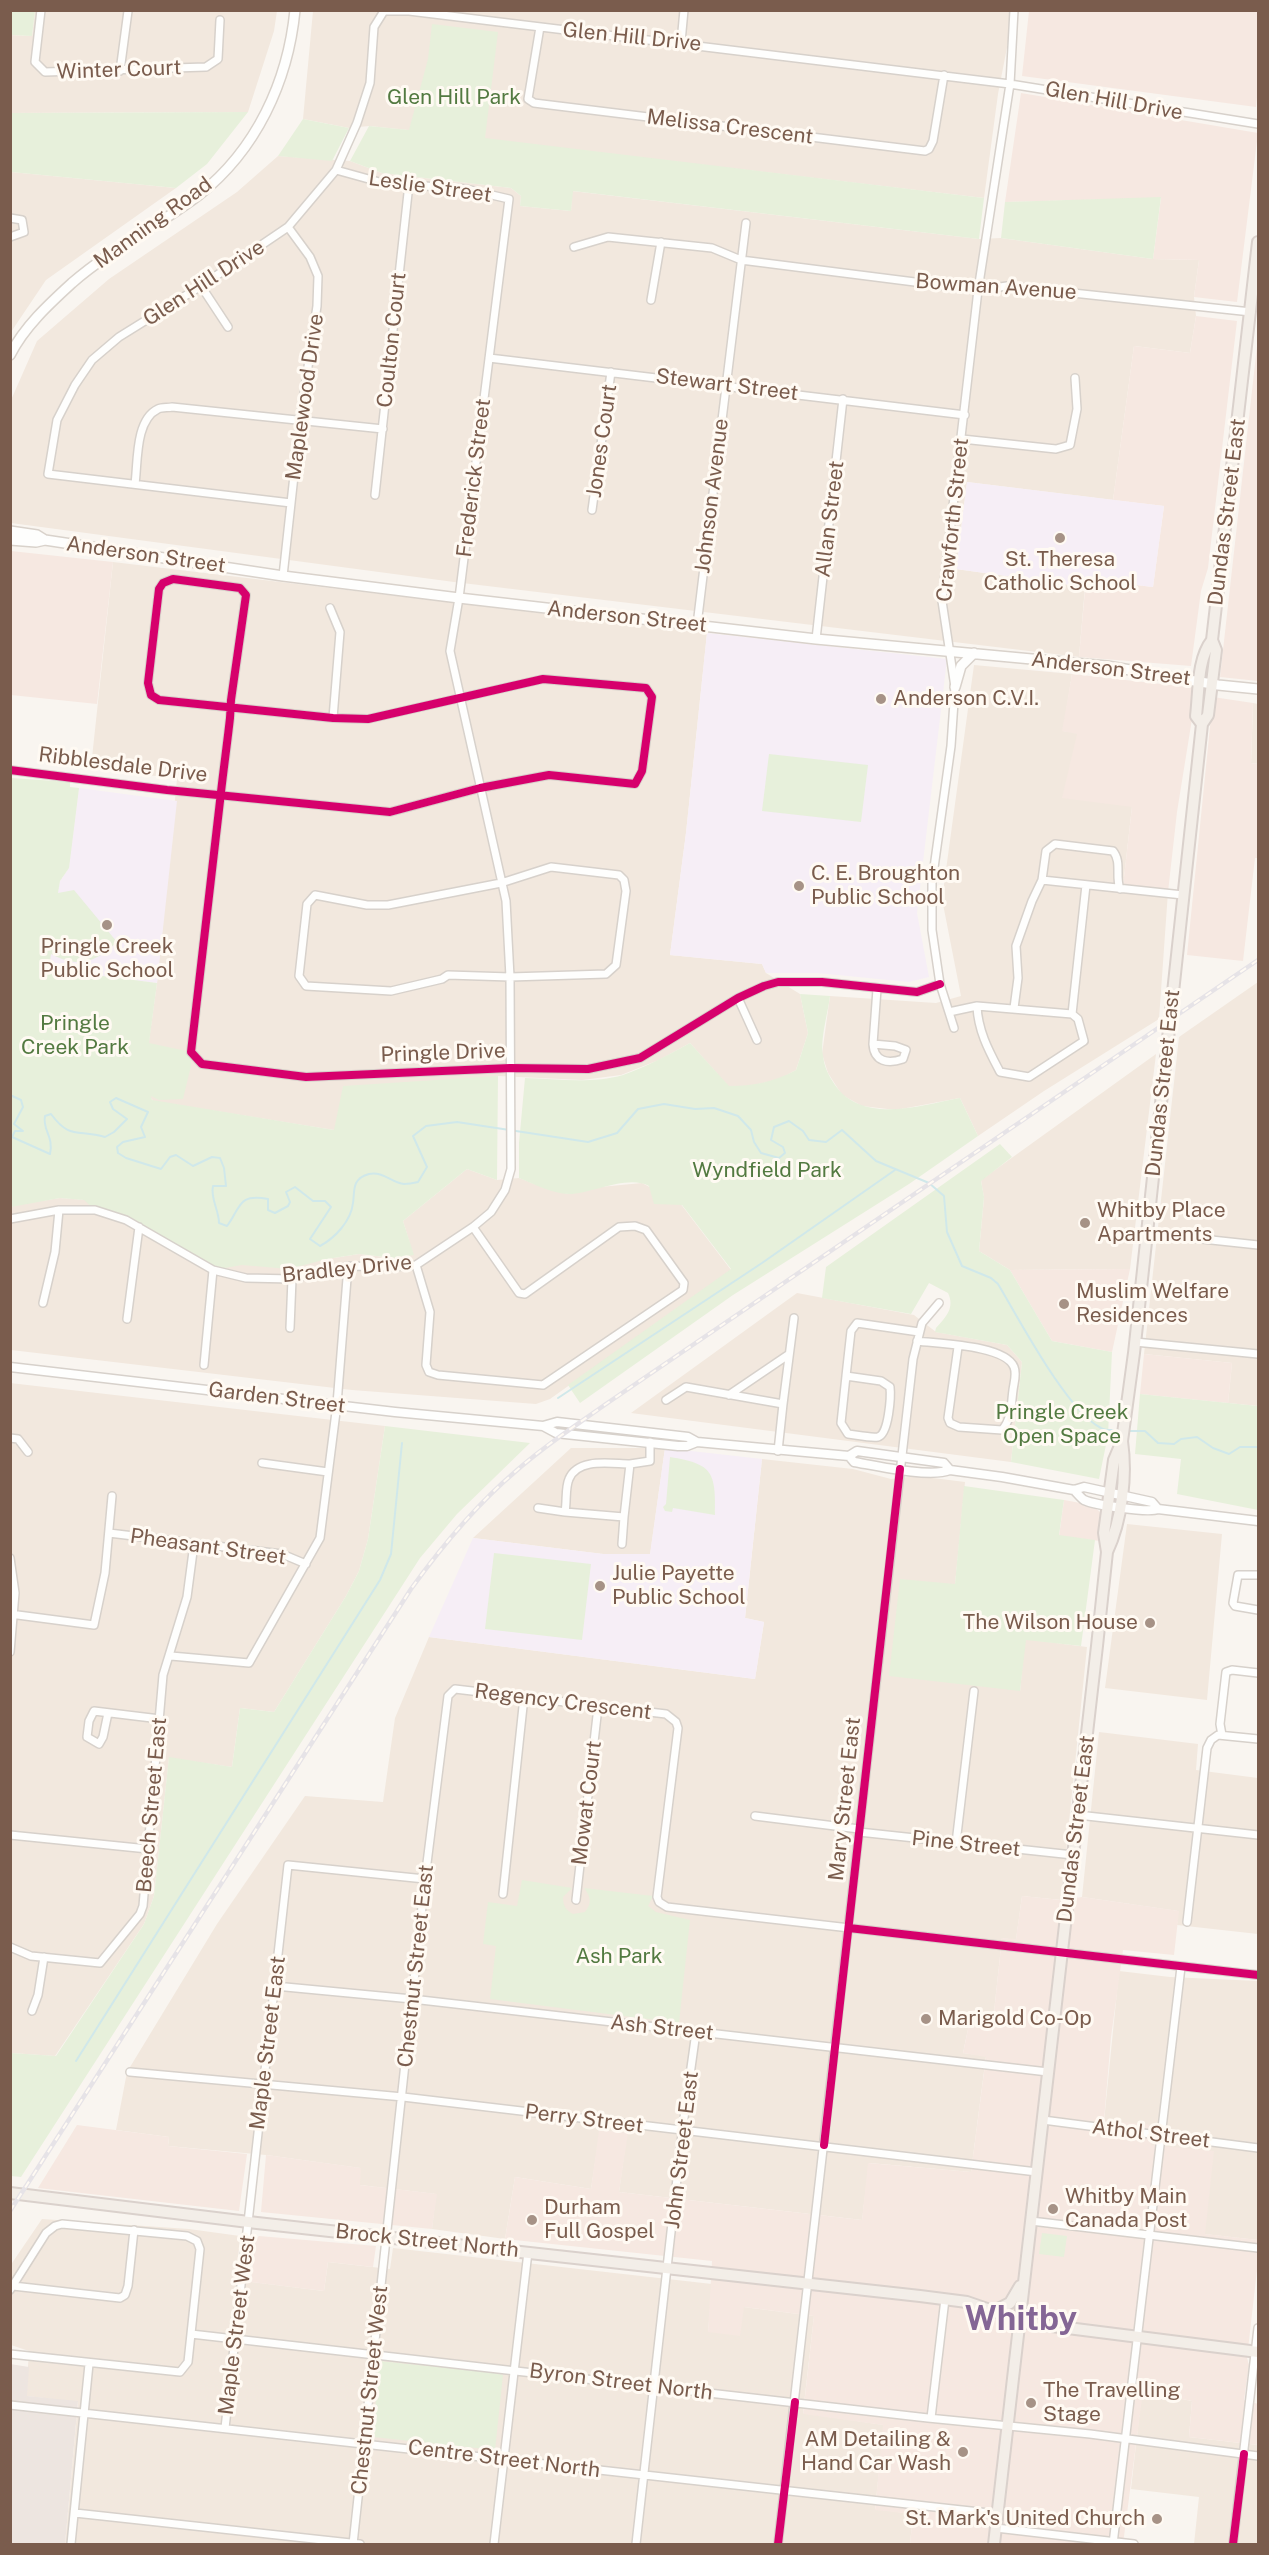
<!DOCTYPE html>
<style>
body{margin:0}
#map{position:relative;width:1269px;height:2555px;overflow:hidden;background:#f9f5f0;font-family:"Public Sans",sans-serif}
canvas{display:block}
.frame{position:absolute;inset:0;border:12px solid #7a5c4d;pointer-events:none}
</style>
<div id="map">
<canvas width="1269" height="2555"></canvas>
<div class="frame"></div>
</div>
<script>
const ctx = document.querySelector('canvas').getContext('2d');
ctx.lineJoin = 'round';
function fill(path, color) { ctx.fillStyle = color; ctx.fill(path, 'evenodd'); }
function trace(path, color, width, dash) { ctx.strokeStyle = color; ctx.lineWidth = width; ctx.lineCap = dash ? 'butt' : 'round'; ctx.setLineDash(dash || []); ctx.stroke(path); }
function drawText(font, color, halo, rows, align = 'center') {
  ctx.font = font + ' "Public Sans",sans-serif'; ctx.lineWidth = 6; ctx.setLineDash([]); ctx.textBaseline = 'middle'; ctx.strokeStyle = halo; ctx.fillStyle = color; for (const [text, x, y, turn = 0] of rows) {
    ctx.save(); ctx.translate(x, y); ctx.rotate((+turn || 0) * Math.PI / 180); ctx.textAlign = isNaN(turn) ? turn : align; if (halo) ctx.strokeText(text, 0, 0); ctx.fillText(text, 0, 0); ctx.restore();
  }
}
const residential = new Path2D(`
 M35 11H277L274 31 248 112 11 113 10 35 32 36Z
 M313 11H1014L998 94 984 198 408 130 369 126 349 128 303 119Z
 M278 156 350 161 382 173 511 188 521 196 520 206 571 211 572 191 979 239 1001 238 1153 259 1199 260 1194 297 1196 316 1190 353 1134 346 1113 500 967 482 956 569 1085 587 1079 657 454 582 11 523V400L37 341 109 279 237 192Z
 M11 172 176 188 46 280 11 332Z
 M113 562 707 633 686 833 670 955 762 964 766 973 800 994 808 1033 796 1070 778 1080 749 1086 729 1087 690 1043 659 1060 621 1075 582 1080 498 1076 334 1130 153 1101 143 1084 157 983 177 779 91 767Z
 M974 665 1072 674 1063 731 1077 733 1132 807 1123 886 1168 892 1159 1019 1044 1091 978 1136 960 1098 896 1110 862 1106 842 1095 828 1073 822 1054 830 996 936 1003 961 996 942 899Z
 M1253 703 1258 704V764L1251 763Z
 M1258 982V1406L1228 1403 1232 1363 1144 1354 1179 1037Z
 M1156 1054 1130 1269 1010 1270 979 1251 984 1198 981 1180Z
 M467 1169 497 1180 519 1178 542 1187 569 1194 600 1187 642 1183 680 1203 731 1270 550 1399 536 1404 352 1390 11 1350V1207L15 1205 60 1198 115 1202 327 1259 359 1254 394 1258 413 1254 403 1221Z
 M797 1293 914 1315 936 1332 1007 1345 1022 1362 1011 1462 631 1413Z
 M10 1383 385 1426 368 1539 359 1571 346 1596 274 1712 240 1708 232 1767 169 1758 154 1896 144 1924 55 2056 11 2053Z
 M571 1448H665L650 1555 603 1554 473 1538Z
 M762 1459 853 1469 891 1479 917 1476 965 1482 955 1585 1020 1691 1025 1639 1087 1647 1061 1900 1022 1896 1016 1940 1002 1938 994 2012 972 2010 963 2053 986 2056 971 2172 869 2163 862 2220 619 2192 627 2134 600 2130 591 2189 515 2177 505 2239 432 2229 436 2194 360 2185V2168L266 2155 168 2146 169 2137 116 2130 127 2072 217 1924 305 1796 383 1802 395 1718 429 1637 755 1679 764 1622 745 1618Z
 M1127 1524 1222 1534 1207 1700 1105 1688Z
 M1099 1732 1198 1744 1196 1770 1258 1778V1934L1177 1925 1178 1911 1082 1897Z
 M1119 1971 1170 1977 1258 1981V2240L1204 2234 1151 2145 1104 2121Z
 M42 2219 189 2229 240 2236 236 2280 324 2291 328 2262 390 2269 393 2248 712 2284 708 2332 744 2307 814 2316 803 2413 884 2425 875 2509 913 2514 910 2544H65L78 2402 26 2396 29 2351 11 2345 10 2266Z
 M1142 2391 1192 2401 1189 2437 1258 2445V2544H1194L1199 2497 1131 2489Z`);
const commercial = new Path2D(`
 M1029 11H1258V88L1256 107 1022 76Z
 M1021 93 1258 133 1237 302 1194 297 1199 260 1153 259 1161 198 1005 202Z
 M1196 316 1237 321 1208 568 1201 591 1191 666 1079 657 1086 579 1153 587 1164 506 1113 500 1134 346 1190 353Z
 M1258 337V681L1220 677Z
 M11 551 113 562 97 704 11 695Z
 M1072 674 1197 688 1177 812 1168 892 1123 886 1132 807 1062 798 1077 734 1062 731Z
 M1213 697 1253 703 1251 763 1258 764V858H1255L1243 961 1187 955Z
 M1130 1269 1112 1352 1052 1341 1010 1270Z
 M1144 1354 1232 1363 1228 1403 1140 1394Z
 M1064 1500 1091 1505 1099 1511 1102 1514 1100 1541 1059 1536Z
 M1022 1896 1061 1900 1082 1897 1179 1911 1174 1955 1123 1950 1111 2037 1104 2120 1153 2125 1151 2145 1214 2151 1205 2234 1258 2240V2261L1247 2358 1249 2365 1244 2400 1258 2404V2445L1189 2437 1192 2401 1143 2391 1123 2544H910L913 2514 875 2510 883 2425 803 2414 814 2316 744 2307 740 2336 708 2332 712 2261 505 2239 515 2177 591 2189 599 2130 628 2133 619 2192 862 2220 868 2163 971 2172 986 2057 963 2053 972 2010 994 2012 1002 1938 1016 1939Z
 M77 2125 169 2137 168 2146 247 2154 239 2211 38 2188Z
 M266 2155 361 2168 360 2185 437 2194 432 2229 261 2212Z
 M259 2236 376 2246 373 2267 328 2262 324 2291 251 2282 255 2240Z`);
const industrial = new Path2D(`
 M10 2364 29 2367 27 2396 78 2401 65 2544H11Z`);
const education = new Path2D(`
 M967 482 1164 506 1153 587 1086 579 1085 587 956 569Z
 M707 633 947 659 917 913 929 977 909 982 817 973H766L762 964 670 955 686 833Z
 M79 788 177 801 157 983 42 969 60 881 69 868Z
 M665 1448 762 1459 745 1618 764 1622 755 1679 429 1637 473 1538 603 1554H650Z`);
const green = new Path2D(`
 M10 11H35L32 36 11 35Z
 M432 24 498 32 485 138 984 198 979 239 573 191 571 211 520 206 521 196 511 188 382 173 350 161 369 126 409 130 428 59Z
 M248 112 207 164 176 188 11 172V113Z
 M303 119 349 128 332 161 278 156Z
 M1161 197 1153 259 1001 238 1005 202Z
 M769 754 868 765 861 822 762 811Z
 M11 778 70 782V787L79 788 69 868 60 881 58 893 74 890 117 942C96 962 79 969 51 954L49 969 157 983 149 1043 191 1052V1066L183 1099 159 1100 151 1096 152 1100 334 1130 343 1086 498 1076 497 1180 467 1169 403 1221 414 1255 394 1258 359 1254 327 1259 289 1269 242 1265 213 1270 139 1227 95 1210 84 1200 60 1198 11 1207Z
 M800 994 830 996C828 1013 820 1039 823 1055 824 1067 829 1076 835 1085 863 1125 921 1105 960 1098L978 1136 909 1184 733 1295 580 1403 568 1385 731 1269 682 1205 654 1204 649 1186C628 1174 591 1194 569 1194 553 1194 534 1184 519 1178V1143L525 1078C556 1079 592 1084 623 1075 646 1067 668 1055 690 1043L729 1086C754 1086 774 1082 796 1070L808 1033Z
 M1000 1144 1012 1157 981 1181 984 1197 979 1251 1010 1270 1052 1341 1112 1352 1108 1435 1099 1479 1011 1462 1022 1362 1007 1345 935 1332 936 1328C946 1317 955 1308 948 1293L929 1283 911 1314 822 1298 826 1267Z
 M1140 1394 1258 1406V1510L1177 1494 1181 1459 1135 1454Z
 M385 1426 530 1443 457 1514 420 1558 21 2177 11 2176V2053L56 2056 144 1924 154 1896 169 1757 232 1767 240 1708 274 1712 346 1596 359 1571 368 1539Z
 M670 1457C713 1464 716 1472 715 1515L673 1508 672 1512 665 1511 663 1507 666 1504Z
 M964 1486 1064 1500 1059 1535 1095 1540 1081 1646 1026 1640 1020 1691 889 1676 900 1579 955 1584Z
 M494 1553 591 1564 582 1640 485 1629Z
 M522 1880 572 1888 563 1897C563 1906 566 1910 573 1914L585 1912C592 1903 591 1897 584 1888L653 1896 648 1906 656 1912 690 1920 679 2023 490 1999 496 1946 483 1944 488 1902 517 1906Z
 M1042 2233 1067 2236 1064 2257 1039 2254Z
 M379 2361 497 2373 503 2375 495 2450 373 2437Z`);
const stream = new Path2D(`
 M10 1095 21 1100 23 1107 14 1124 23 1131H15L12 1137 50 1154C54 1136 42 1130 45 1116L51 1114C70 1140 78 1129 105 1137L114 1132 127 1119 113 1109 110 1102 116 1098 148 1112 141 1127 145 1137 123 1142 117 1147 118 1153 126 1158 161 1169 170 1157 176 1155 193 1166 212 1157 220 1158 224 1168 226 1186H213C210 1198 219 1210 219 1223L227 1226C241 1208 237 1193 268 1199V1210L275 1213 288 1206 290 1202 286 1192 295 1187 313 1201H325L331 1207 310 1239 320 1246C335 1238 351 1221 353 1203 355 1191 351 1179 369 1174 383 1171 392 1183 404 1184 408 1184 414 1183 418 1182L427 1167 413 1136 426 1126 457 1122 588 1142 617 1133 638 1109 664 1104 695 1109 714 1108 738 1116 751 1130 754 1142 761 1153 779 1158 785 1153 783 1147 771 1140 774 1127 789 1121 803 1131 809 1140 826 1142 842 1130 876 1161 929 1183 944 1196 947 1232 962 1266 991 1278 998 1284C1019 1319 1067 1411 1101 1428 1106 1431 1113 1430 1119 1430
 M558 1398 762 1263 895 1170
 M1128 1431H1145L1158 1443 1174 1444 1181 1439 1197 1437 1213 1448 1229 1454 1240 1447H1258
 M76 2061 380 1580 391 1554 402 1443`);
const minor = new Path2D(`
 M41 10 35 62 45 72 206 67 218 59 220 20
 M540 27 528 99 534 103 925 151 929 149 933 141 944 75
 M681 42 684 10
 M120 71 128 11
 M10 218 22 220 24 232 10 237
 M574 247 608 237 712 248 741 260 978 290 1007 286 1251 312
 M201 286 228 327
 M651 300 661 242
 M489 358 965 415
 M962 439 1056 449 1070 445 1077 409 1075 378
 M135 484C138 462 135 420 158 409 162 407 168 408 172 407L383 429
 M375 495 409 184
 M291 503 48 474 57 420 75 385 92 360 119 337 201 286 288 227 336 170 357 123 370 83 374 27 384 11H409L1010 84 1258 124
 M592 510 611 372
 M283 576 300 421 317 306 318 276 310 257 288 227
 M330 608 340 632 333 718
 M697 625 746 223
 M816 639 843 399
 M10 770 167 790 390 812 480 788 549 775 635 784 642 771 652 697 646 688 543 679 368 719 333 718 159 700 151 695 148 683 159 589 163 583 173 579 240 588 246 595 231 700 230 718C227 745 223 773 220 801L191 1052 202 1064 306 1077 510 1068 588 1069 640 1058 738 998 764 986 778 982H822L917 992 940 984
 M551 867 619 875 624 880 626 891 616 965 606 974 510 977 448 975 442 979 391 991 306 986 299 976 307 904 315 895 367 905H388L501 883Z
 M1042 880 1046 851 1055 844 1113 851C1122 862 1115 876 1120 889
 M738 998 757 1040
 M977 1006C978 1031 989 1051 1000 1072L1029 1077 1084 1041 1078 1019 1072 1014
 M1014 1008 1018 978 1016 946 1032 901 1042 880 1183 895
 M949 1012 977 1006 1072 1014
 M1072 1014 1086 885
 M954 1028 940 984 932 930V882L951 746 955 687 942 601 978 290 1010 84 1014 10
 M873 1044 895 1046 906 1050 903 1059C888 1064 874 1062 873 1044L877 989
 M10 1219 59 1210H95L126 1220 213 1270 246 1278 292 1279 348 1266 391 1267 416 1265 473 1227 491 1212 505 1190 511 1169 510 977 506 901 450 651 459 598 509 199 466 189 383 183 336 170
 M1146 1233 1258 1245
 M416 1265 430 1312 426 1365 429 1372 438 1375 543 1385 683 1290 684 1283 646 1230 635 1226 619 1227 525 1294 519 1293 473 1227
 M43 1303 55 1252 59 1210
 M127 1319 139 1227
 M290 1328 292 1279
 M917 1341C939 1344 1005 1345 1014 1367 1017 1374 1014 1382 1013 1390 1011 1404 1012 1419 1002 1430L959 1427 950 1423 948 1418 958 1347
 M1135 1342 1258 1354
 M204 1365 213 1270
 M846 1376 881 1381 890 1387C891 1396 889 1434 878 1437 869 1438 857 1435 848 1434L841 1423Z
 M846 1376 851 1331 857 1323 919 1332
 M729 1395 788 1355
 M666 1400 686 1387 783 1404 794 1318
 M10 1438 18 1439 28 1452
 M778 1451 783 1404
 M262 1463 328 1472
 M630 1464C612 1464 578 1457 569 1479 565 1488 567 1501 565 1512L624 1517 630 1464 650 1461V1442
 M538 1508 565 1512
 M109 1533 282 1554 306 1564
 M622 1544 624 1517
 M10 1558 15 1593 10 1652
 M1258 1575H1238L1233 1603 1235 1606 1258 1610
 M10 1614 94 1625 105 1573 112 1496
 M171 1656 249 1663 320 1538 337 1404 348 1266
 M108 1713 103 1737 99 1744 87 1737 89 1721 94 1711 160 1719
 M1222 1735 1220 1724 1226 1672 1232 1670 1258 1673
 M1078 1815 1258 1835
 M755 1816 859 1829
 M859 1832 1073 1855
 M10 1835 148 1849
 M956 1843 974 1691
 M503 1894 524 1697
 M576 1900 598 1707
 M1187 1922 1207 1748 1211 1740 1218 1735 1258 1739
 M10 1947 31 1956 100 1963 140 1914 143 1906 163 1675 187 1597 194 1544
 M275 1986 412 1999 1048 2072
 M32 2011 38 1995 44 1957
 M130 2072 403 2097 1037 2172
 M1043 2120 1258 2148
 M1031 2221 1258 2248
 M13 2286 120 2298 125 2295 128 2286 134 2230
 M10 2290 46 2233 55 2226 62 2224 187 2236 197 2241 200 2249 188 2362 180 2372 10 2354
 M191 2334 928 2418 1090 2434 1258 2456
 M10 2405 998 2514
 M931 2418 945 2299
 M225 2428 288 1865 425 1879
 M75 2513 360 2544
 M996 2528 1134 2544
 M71 2544 89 2364
 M353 2544 425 1879 448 1696 455 1689 666 1714 676 1722 678 1728 657 1897 659 1902 667 1907 1258 1975
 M494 2544 528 2252
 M636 2544 683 2125 696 2032
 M778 2544 913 1359 922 1323 939 1303
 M1113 2544 1181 1967
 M1233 2544 1258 2328`);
const tertiary = new Path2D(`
 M10 1367 395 1412 543 1426 556 1433 678 1446H687L697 1442
 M543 1426 557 1422 688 1437 697 1442 849 1456 857 1451 944 1463 950 1470
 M849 1456 854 1462C877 1466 930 1478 950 1470L1002 1477 1074 1490 1084 1487 1152 1502 1158 1509
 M1074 1490C1077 1493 1081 1498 1084 1500 1095 1505 1148 1513 1158 1509L1258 1521`);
const secondary = new Path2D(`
 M10 355C24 327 49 304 72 283 111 249 158 226 199 195 256 150 288 82 295 10
 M10 531 37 535 45 540
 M10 540 36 542 45 540 283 576 459 598 816 639 1107 666 1218 685 1258 689
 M955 687 961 666 974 653`);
const primary = new Path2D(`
 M1202 724 1196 716C1199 691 1197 659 1212 640
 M1107 1552C1122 1520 1127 1476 1122 1441
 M10 2193 257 2223 920 2296 967 2302 1028 2323 1258 2352
 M994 2311 1010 2303 1020 2286
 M994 2544 1097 1646 1107 1552 1104 1533 1114 1460 1122 1441 1134 1353 1202 724 1208 715 1216 650 1212 640 1258 242`);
const rail = new Path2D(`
 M10 2211 411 1589C442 1546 476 1505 516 1471 544 1446 575 1426 606 1404L1258 960`);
const cycleway = new Path2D(`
 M10 770 167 790 390 812 480 788 549 775 635 784 642 771 652 697 646 688 543 679 368 719 333 718 159 700 151 695 148 683 159 589 163 583 173 579 240 588 246 595 231 700 230 718C227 745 223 773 220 801L191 1052 202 1064 306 1077 510 1068 588 1069 640 1058 738 998 764 986 778 982H822L917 992 940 984
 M849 1928 1258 1975
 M824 2145 900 1469
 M778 2544 795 2402
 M1233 2544 1244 2454`);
const markers = [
 [1060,538,6,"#a69286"],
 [881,699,6,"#a69286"],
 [799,886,6,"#a69286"],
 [107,925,6,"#a69286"],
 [1085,1223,6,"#a69286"],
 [1064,1304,6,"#a69286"],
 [600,1586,6,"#a69286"],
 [1150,1623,6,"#a69286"],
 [926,2019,6,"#a69286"],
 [1053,2209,6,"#a69286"],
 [532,2220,6,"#a69286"],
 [1031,2403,6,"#a69286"],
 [963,2452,6,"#a69286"],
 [1157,2519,6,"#a69286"]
];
const streetNames = [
 ["Glen Hill Drive",632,37,6],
 ["Winter Court",119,70,-2],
 ["Glen Hill Drive",1114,101,10],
 ["Melissa Crescent",730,127,7],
 ["Leslie Street",430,187,8],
 ["Manning Road",153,223,-36],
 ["Glen Hill Drive",204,283,-33],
 ["Bowman Avenue",996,287,4],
 ["Coulton Court",392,340,-84],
 ["Stewart Street",727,385,7],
 ["Maplewood Drive",305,397,-82],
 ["Jones Court",602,441,-82],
 ["Frederick Street",474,478,-83],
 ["Johnson Avenue",712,496,-83],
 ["Dundas Street East",1227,512,-83],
 ["Allan Street",830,519,-83],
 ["Crawforth Street",953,520,-84],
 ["Anderson Street",146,555,8],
 ["Anderson Street",627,617,6],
 ["Anderson Street",1111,669,7],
 ["Ribblesdale Drive",123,765,7],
 ["Pringle Drive",443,1053,-2],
 ["Dundas Street East",1163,1083,-84],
 ["Bradley Drive",347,1269,-6],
 ["Garden Street",277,1398,7],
 ["Pheasant Street",208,1547,8],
 ["Regency Crescent",563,1702,7],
 ["Mary Street East",845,1799,-84],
 ["Mowat Court",587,1803,-83],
 ["Beech Street East",152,1805,-85],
 ["Dundas Street East",1076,1829,-83],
 ["Pine Street",966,1844,6],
 ["Chestnut Street East",416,1966,-84],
 ["Ash Street",662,2028,6],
 ["Maple Street East",268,2043,-83],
 ["Perry Street",584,2119,7],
 ["Athol Street",1151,2134,7],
 ["John Street East",682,2150,-83],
 ["Brock Street North",427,2241,6],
 ["Maple Street West",237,2325,-83],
 ["Byron Street North",621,2382,7],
 ["Chestnut Street West",370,2390,-84],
 ["Centre Street North",504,2459,7]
];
const parkNames = [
 ["Glen Hill Park",454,98],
 ["Pringle",75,1024],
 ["Creek Park",75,1048],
 ["Wyndfield Park",767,1171],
 ["Pringle Creek",1062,1413],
 ["Open Space",1062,1437],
 ["Ash Park",619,1957]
];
const poiNames = [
 ["St. Theresa",1060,560,"center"],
 ["Catholic School",1060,584,"center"],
 ["Anderson C.V.I.",893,699],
 ["C. E. Broughton",811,874],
 ["Public School",811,898],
 ["Pringle Creek",107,947,"center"],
 ["Public School",107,971,"center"],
 ["Whitby Place",1097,1211],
 ["Apartments",1097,1235],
 ["Muslim Welfare",1076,1292],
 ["Residences",1076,1316],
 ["Julie Payette",612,1574],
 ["Public School",612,1598],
 ["The Wilson House",1138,1623,"right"],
 ["Marigold Co-Op",938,2019],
 ["Whitby Main",1065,2197],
 ["Canada Post",1065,2221],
 ["Durham",544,2208],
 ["Full Gospel",544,2232],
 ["The Travelling",1043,2391],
 ["Stage",1043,2415],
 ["AM Detailing &",951,2440,"right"],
 ["Hand Car Wash",951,2464,"right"],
 ["St. Mark's United Church",1145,2519,"right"]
];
const townNames = [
 ["Whitby",1021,2320]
];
fill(residential, '#f2e8de');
fill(commercial, '#f6e8e1');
fill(industrial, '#ede5e0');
fill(education, '#f6eef6');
fill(green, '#e7f0db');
trace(stream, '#d0e8ea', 2);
trace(minor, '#d7d1cb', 10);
trace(tertiary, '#d7d1cb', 11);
trace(secondary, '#d9d2cb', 12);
trace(primary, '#dad1cc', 14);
trace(minor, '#fefefd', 7);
trace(tertiary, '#fefefd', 8);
trace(secondary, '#fefefd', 9);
trace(primary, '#f3eee8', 10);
trace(rail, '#e6e3e7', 4.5);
trace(rail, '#fffaf3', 2, [7]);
trace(cycleway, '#d6006c', 8);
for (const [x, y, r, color] of markers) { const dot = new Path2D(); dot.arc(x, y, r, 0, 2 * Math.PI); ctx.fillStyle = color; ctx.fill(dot); trace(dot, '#fffaf3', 2); }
drawText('21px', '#7a5c4d', '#fffaf3', streetNames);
drawText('21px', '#537a41', '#fffaf3', parkNames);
drawText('21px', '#7a5c4d', '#fffaf3', poiNames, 'left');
drawText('bold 33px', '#846695', '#fffaf3', townNames);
</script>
